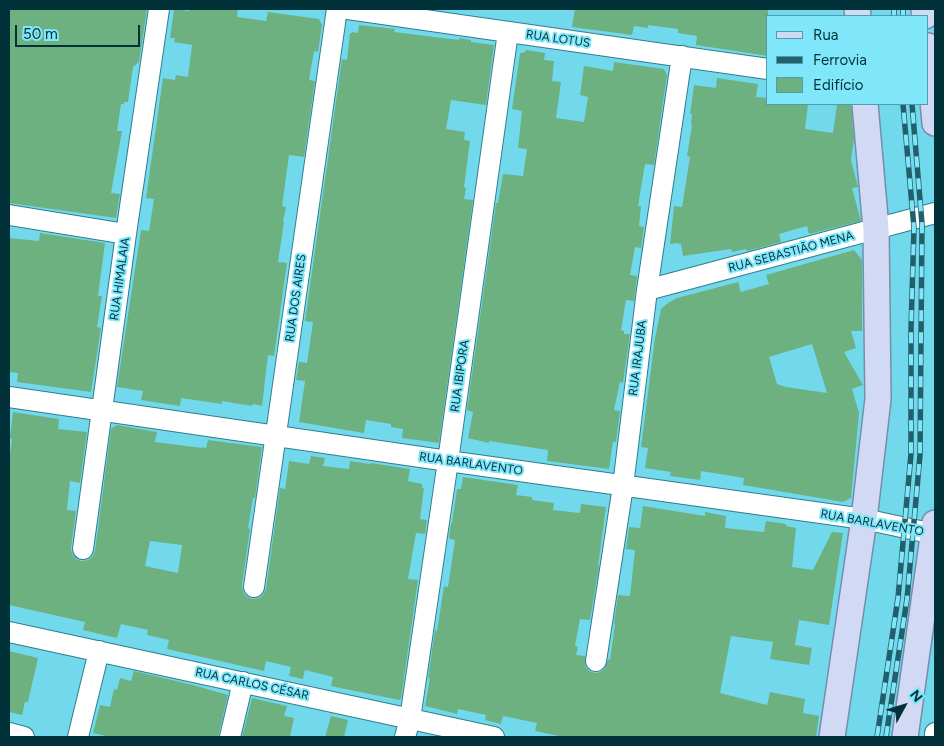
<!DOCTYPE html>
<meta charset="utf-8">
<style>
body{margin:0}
#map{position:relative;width:944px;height:746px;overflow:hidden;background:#72d9ed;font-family:Figtree,sans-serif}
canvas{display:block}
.frame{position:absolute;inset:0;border:10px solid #013139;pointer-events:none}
.legend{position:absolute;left:766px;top:15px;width:162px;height:90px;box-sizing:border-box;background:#80e6fa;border:1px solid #4d9ead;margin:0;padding:6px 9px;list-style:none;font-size:15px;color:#013139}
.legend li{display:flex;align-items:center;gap:10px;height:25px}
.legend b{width:25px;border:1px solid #4d9ead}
.north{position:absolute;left:879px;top:681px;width:50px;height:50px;-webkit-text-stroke:4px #80e6fa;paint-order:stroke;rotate:51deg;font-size:14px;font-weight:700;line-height:20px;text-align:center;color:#013139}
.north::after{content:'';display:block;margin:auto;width:18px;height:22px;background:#013139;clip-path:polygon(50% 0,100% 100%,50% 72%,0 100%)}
.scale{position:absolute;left:15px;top:25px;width:125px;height:22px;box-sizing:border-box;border:2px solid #013139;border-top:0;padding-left:6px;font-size:15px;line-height:18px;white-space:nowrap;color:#013139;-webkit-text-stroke:4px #80e6fa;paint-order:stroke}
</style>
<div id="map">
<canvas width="944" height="746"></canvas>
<div class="frame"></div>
<ul class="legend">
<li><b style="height:6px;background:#d1d9f4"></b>Rua</li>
<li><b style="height:6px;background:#21606b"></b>Ferrovia</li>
<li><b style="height:14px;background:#6eb181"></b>Edifício</li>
</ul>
<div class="north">N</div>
<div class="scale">50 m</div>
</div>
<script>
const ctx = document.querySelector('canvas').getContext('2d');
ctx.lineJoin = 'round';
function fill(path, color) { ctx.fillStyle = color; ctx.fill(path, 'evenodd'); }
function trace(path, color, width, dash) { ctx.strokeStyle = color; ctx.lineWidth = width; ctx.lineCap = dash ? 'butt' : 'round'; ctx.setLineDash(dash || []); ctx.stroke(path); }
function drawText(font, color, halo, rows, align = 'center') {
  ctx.font = font + ' Figtree,sans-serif'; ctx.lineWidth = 4; ctx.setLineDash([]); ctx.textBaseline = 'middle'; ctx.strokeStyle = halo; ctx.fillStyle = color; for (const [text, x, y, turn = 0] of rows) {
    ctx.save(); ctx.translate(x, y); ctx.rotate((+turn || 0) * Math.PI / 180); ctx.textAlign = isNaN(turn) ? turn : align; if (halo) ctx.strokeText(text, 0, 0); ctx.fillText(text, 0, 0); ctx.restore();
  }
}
const building = new Path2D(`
 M9 9H147L139 62 133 67 128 102H124V104H121L117 131H122L111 193 120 194 116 218 9 203Z
 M174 9 189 11V9H238L237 17 266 21 268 12 319 19 322 25 318 52 314 51 309 80 315 81 304 157 289 155 282 206 286 207 283 222H284L278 262 287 263 274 356 268 355 262 406 253 404 252 406 222 401V404L181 398 180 406 141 400 143 391 117 387 141 230 149 231 154 199 146 198 163 78 175 80 176 75 188 77 192 45 174 42 175 38H170Z
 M575 9H768V56L696 45 697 36 678 33V29L648 25V28L634 26 632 35 572 27Z
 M359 25 395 29 394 32 459 40V38L471 40V42L494 45 486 105 451 100 446 129 465 132 464 140 470 141 464 187 466 188 464 199 473 200 439 443 402 438 403 429 391 427V424L366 420 364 433 299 422 305 381 296 380 299 362 307 363 313 322 305 321 342 59 347 60 350 33H352V32L358 33Z
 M527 50 545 53 544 60 554 61 552 81 561 82 556 118 584 122 588 97 580 95 584 66 613 71 614 62 664 69 667 75 654 165 645 164 638 206H641L639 226 644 227 641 248 635 247 630 275 637 276 634 301 626 300 621 330 624 331V334H630L623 383 620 382 614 410 620 411 616 442H613L609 469 547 461 548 450 489 441V443L468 438 473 412 467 410 496 203H498L503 174 523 176 527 149 518 148 522 111 512 109 520 53H523Z
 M717 78 758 84 756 97 768 98V104H808L805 129 833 133 837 104H851L854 139 851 160 858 187 852 188 861 221 809 234 807 226 779 234 781 242 747 251 746 249 732 252 731 249 683 256 681 244H679V243L670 244 674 206 682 207 690 157 687 156 692 125H691L692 114H690L694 85 716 88Z
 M40 233 105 243 98 296H102L97 327 101 328 91 392 17 382 18 373 9 372V238L39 241Z
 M854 250 862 260V331H851L856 348 844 352 863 385 852 389 859 413 851 498 843 502 743 485 744 478 701 471 700 480 670 476 671 472 645 468 648 448 641 447 655 338 661 309 668 303 677 298 738 282 741 292 769 284 766 275ZM812 344 827 393 786 387 777 384 769 357Z
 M13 412 59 419 58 429 87 432 80 483 70 481 67 510 76 511 71 548 72 554 76 559 81 561 88 560 93 556 95 551 111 429 117 425 157 432 155 442 202 448V447L206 448 208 440 262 447 255 498H253L248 528 250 529 242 585 243 592 246 596 252 599 259 598 263 595 266 589 280 488 285 489 289 461 309 464 311 456 325 458 323 466 349 469 350 461 370 464 371 463 410 469 408 481 422 484V488H424L420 519 427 520 425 534 416 533 408 579 418 580 401 699 399 700 331 686 333 677 305 670 303 679 289 676 291 667 266 661 264 671 167 649 169 640 147 635 148 630 121 624 117 638 83 630 85 622 9 605V462L12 439 10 438ZM150 541 182 545 178 573 145 566Z
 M463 477 518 485 516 495 532 497V500L554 503 553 510 580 513 581 504 606 507 598 566H599L590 620 580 619 575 646 578 647 576 655 585 656V666L589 671 595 673 600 672 605 669 608 659 610 660 615 624 614 623 618 595 630 596 635 550 626 549 629 527 640 528 643 506 705 516V512L726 516 725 528 764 532 766 521 786 524V526L796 528 792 567 813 570 832 532 843 533 829 625 799 620 795 645 812 648 809 665 770 659 773 642 731 636 720 693 767 705 770 692 805 699 803 713 819 716 816 737H564L535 731 537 723 503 716 501 724 485 720 486 715 458 709 457 714 425 706 430 678 428 679 435 630 437 631 444 586 448 587 455 540 450 539V538L449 537 451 523H452L457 489H461Z
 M9 651 38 658 28 702H25L22 715 9 712Z
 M134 671 193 685 228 695 218 737H110L93 733 100 705 110 707 114 689 117 690 120 678 131 681Z
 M252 698 287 706 284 716 294 718 290 737H242Z
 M331 716 348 720 344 737H325Z`);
const minor = new Path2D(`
 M348 9 768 69
 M9 215 126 234
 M647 290 935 213
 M9 397 448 461 864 519 934 534
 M83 549 126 234 159 9
 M254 587 337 9
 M9 632 494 737
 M596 661 623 486 647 290 682 56
 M9 733 24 737
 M78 737 99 651
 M230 737 243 682
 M405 737 410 719 448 461 508 32
 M935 737V733`);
const major = new Path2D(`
 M857 9 858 16
 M924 9 925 16
 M928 46 935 123
 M832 737 864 519 878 399 876 229 865 104
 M905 737 935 523`);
const rail = new Path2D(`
 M894 9V16
 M903 9V16
 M877 737 898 598 911 454V329L914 228 903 104
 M886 737 907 599 920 455 922 224 912 104`);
const streetNames = [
 ["RUA LOTUS",558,39,8],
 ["RUA SEBASTIÃO MENA",791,252,-15],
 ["RUA HIMALAIA",120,279,-82],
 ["RUA DOS AIRES",296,298,-82],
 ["RUA IRAJUBA",638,358,-83],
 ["RUA IBIPORA",460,376,-82],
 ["RUA BARLAVENTO",471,464,8],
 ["RUA BARLAVENTO",872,523,10],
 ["RUA CARLOS CÉSAR",252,684,12]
];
fill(building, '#6eb181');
trace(minor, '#2e7e8d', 22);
trace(major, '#758ead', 28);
trace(minor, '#fff', 20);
trace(major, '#d1d9f4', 25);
trace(rail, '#21606b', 5.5);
trace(rail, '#80e6fa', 4, [11]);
drawText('12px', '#013139', '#80e6fa', streetNames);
</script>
